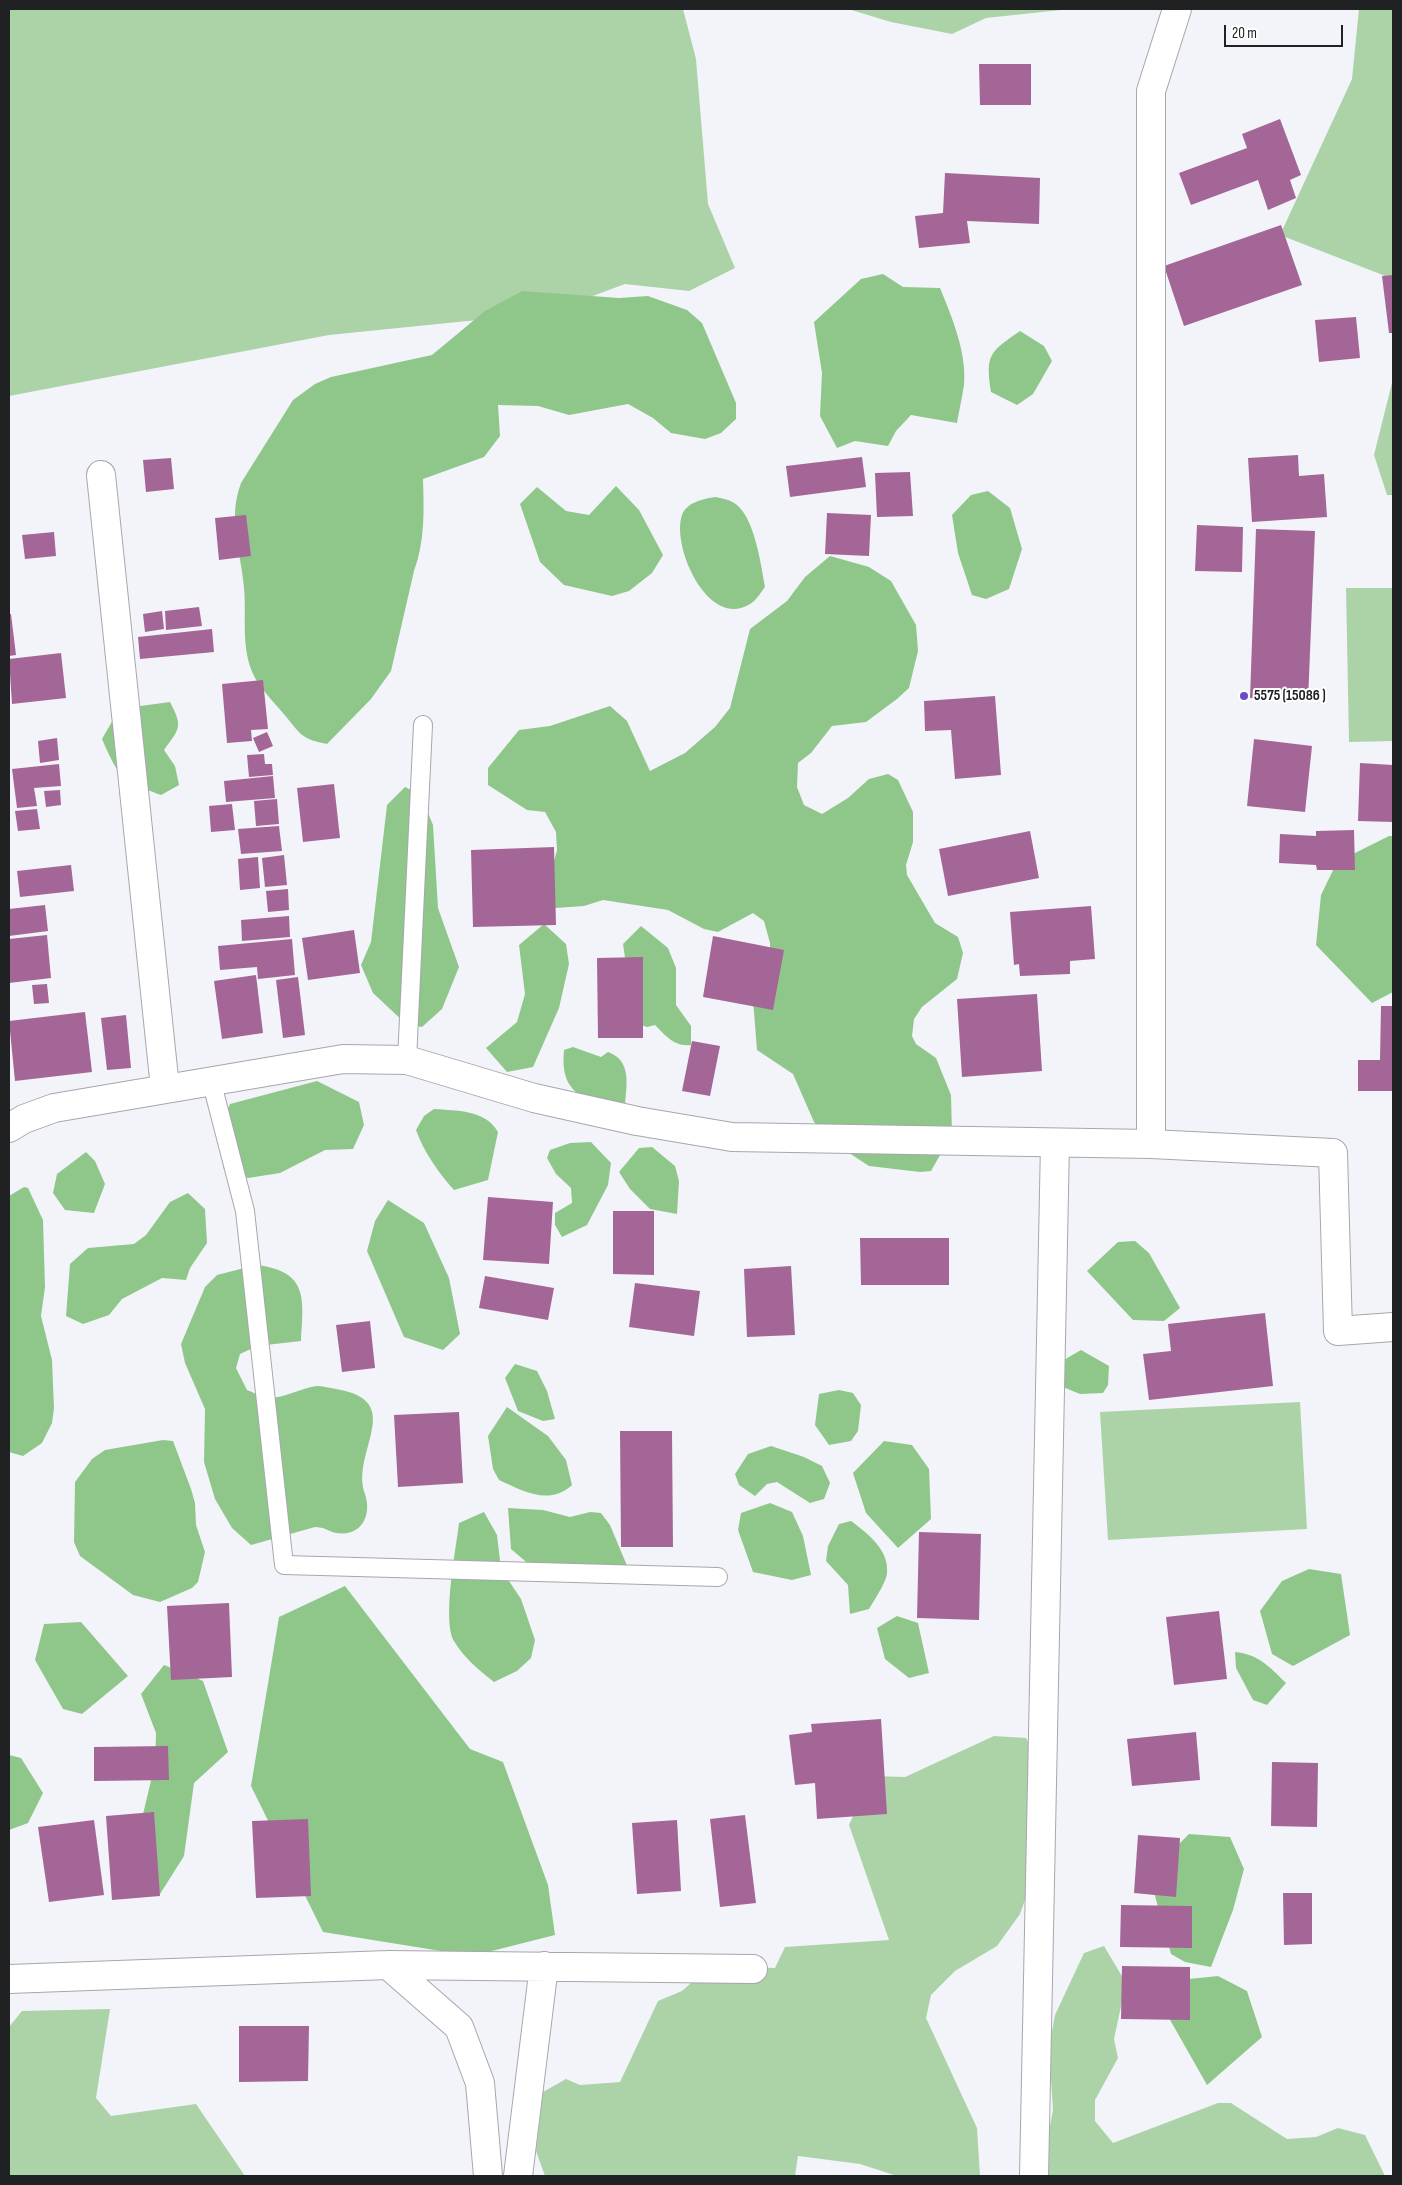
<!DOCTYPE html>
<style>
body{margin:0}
#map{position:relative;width:1402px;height:2185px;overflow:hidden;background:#f2f4fa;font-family:"Sofia Sans Condensed",sans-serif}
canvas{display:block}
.frame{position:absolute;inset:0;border:10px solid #202123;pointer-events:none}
.scale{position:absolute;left:1224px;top:25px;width:119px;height:22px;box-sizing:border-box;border:2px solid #202123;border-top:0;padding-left:6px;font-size:15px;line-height:18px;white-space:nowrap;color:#202123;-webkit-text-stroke:4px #fff;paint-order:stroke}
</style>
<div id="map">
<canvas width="1402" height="2185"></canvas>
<div class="frame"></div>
<div class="scale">20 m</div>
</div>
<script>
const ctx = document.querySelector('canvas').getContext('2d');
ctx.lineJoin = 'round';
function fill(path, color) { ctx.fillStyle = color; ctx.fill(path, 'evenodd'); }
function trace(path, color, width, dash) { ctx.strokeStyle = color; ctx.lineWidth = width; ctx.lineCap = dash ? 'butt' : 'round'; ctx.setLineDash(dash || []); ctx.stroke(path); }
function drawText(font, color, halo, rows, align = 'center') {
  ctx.font = font + ' "Sofia Sans Condensed",sans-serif'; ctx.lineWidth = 4; ctx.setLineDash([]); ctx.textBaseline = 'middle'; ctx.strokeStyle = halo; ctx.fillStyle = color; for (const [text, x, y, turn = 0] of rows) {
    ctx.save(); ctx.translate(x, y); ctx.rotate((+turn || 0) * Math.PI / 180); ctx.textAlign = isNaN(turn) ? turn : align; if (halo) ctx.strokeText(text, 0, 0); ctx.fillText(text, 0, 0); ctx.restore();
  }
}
const green = new Path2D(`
 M9 9H683L696 59 708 204 735 268 689 291 625 284 547 313 329 335 9 396Z
 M848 9H1070L986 18 952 34 891 22Z
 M1359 9H1393V279L1280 235 1352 79Z
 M1393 379V495H1387L1374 455Z
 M1346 588H1393V741L1349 742Z
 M1300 1402 1307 1529 1108 1540 1100 1412Z
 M994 1736 1026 1738 1036 1758 1033 1877 1020 1914 997 1946 955 1971 931 1995 926 2018 977 2128 980 2176H897L860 2164 798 2156 795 2176H545L536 2151 543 2092 566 2079 580 2085 620 2082 658 2001 682 1991 710 1966 775 1968 785 1947 889 1940 849 1825 871 1776 905 1777Z
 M1104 1946 1126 1983 1114 2039 1118 2058 1095 2100V2121L1113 2143 1218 2103H1231L1287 2139 1316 2137 1338 2128 1365 2135 1385 2176H1034L1045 2153 1053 2110 1049 2048 1055 2015 1084 1953Z
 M110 2009 96 2098 111 2116 196 2104 245 2176H9V2027L22 2011Z`);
const forest = new Path2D(`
 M883 274 903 287 940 288C952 317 967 353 964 385 962 398 959 411 957 423L911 415 896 431 888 446 855 441 837 448 820 416 822 373 814 322 861 279Z
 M522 291 619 298 648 296 687 310 702 323 736 403V419L721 433 705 439 671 433 653 418 628 404 569 415 538 406 498 405 500 436 484 457 423 479C424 511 425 541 414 571L391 671 371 699 327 744C300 739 301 734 283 713 275 704 266 694 259 684 239 656 247 619 244 588 241 550 227 521 241 483L293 400 315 384 331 377 432 355 485 311Z
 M1020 331 1044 346 1052 361 1033 394 1017 405 991 392C985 354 990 352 1020 331Z
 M616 486 639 510 663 555 652 573 629 591 612 596 564 585 540 562 520 504 537 487 566 511 589 515Z
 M988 491 1010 508 1022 549 1009 589 986 599 972 595 958 553 952 515 971 495Z
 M715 497C722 498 731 500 737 505 755 520 761 565 765 587 761 592 756 601 750 604 708 630 671 546 682 515 687 502 703 499 715 497Z
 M830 556 869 567 891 581 916 625 918 651 909 688 897 699 866 722 832 726 811 753 798 763 797 787 804 805 822 814 848 798 869 779 888 774 898 780 913 812V842L906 865 907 875 935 923 958 937 963 953 957 979 922 1007 914 1019 912 1036 916 1044 936 1058 951 1095 952 1134 931 1171 920 1172 869 1166 837 1145 814 1122 793 1074 757 1050 753 1000 771 975 770 943 764 921 753 913 718 932 704 929 668 910 603 900 584 906 541 909 557 850 556 832 545 812 527 810 488 785V768L519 730 550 726 610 706 627 721 650 771 685 753 715 727 730 708 750 629 787 601 805 577Z
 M170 702C183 727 180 728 164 750L175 766 179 785 161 795C121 780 119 778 102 739L114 718 133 707Z
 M405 787 420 794 433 825 438 908 459 967 442 1009 422 1027 406 1024 373 993 361 965 371 942 387 805Z
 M1389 836H1393V992L1372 1003 1316 945 1321 895 1337 862Z
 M544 924 566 944 569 964 559 1008 533 1067 507 1072 486 1048 517 1022 525 994 519 945Z
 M641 926 668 948 676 968V1005L691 1026V1045C674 1047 665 1035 655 1025L647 1027 635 1023 623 944Z
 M573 1047 601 1057 608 1052C631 1060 627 1083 625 1104L608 1110C578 1096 560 1089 564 1050Z
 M317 1081 359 1102 364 1125 353 1149 325 1150 280 1173 248 1178 224 1170 217 1132 230 1104Z
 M434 1109C456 1111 485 1109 498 1132L488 1180 454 1190C438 1172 424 1152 416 1130L424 1116Z
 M591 1142 611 1163 608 1185 587 1225 562 1237 555 1225V1213L572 1203 571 1188 556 1174 547 1158 550 1150 570 1143Z
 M652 1147 675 1166 679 1181 677 1214 650 1209 630 1189 619 1172 639 1148Z
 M86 1152 95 1161 105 1184 94 1213 65 1210 53 1193 57 1174Z
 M24 1187 28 1188 43 1220 45 1287 41 1316 52 1360 54 1408 52 1423 42 1443 23 1456 9 1452V1196Z
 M188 1193 205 1209 207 1243 190 1268 186 1280 162 1278 122 1299 109 1315 83 1324 66 1316 70 1264 88 1248 134 1244 146 1235 170 1202Z
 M388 1200 424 1223 449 1278 460 1334 443 1350 404 1337 367 1251 375 1221Z
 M1135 1241 1149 1253 1180 1308 1164 1321 1133 1320 1087 1271 1118 1242Z
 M256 1265C308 1271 304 1298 301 1341L257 1346 240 1354 236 1368 247 1390C253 1392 262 1398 268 1398 285 1398 301 1388 317 1386 323 1386 330 1388 336 1389 408 1401 350 1452 365 1494 372 1515 362 1537 336 1533 328 1531 324 1527 315 1527L251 1545 232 1528 215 1499 204 1462 205 1409 185 1363 181 1344 205 1287 217 1275Z
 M1081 1350 1109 1366 1108 1385 1103 1393 1080 1394 1063 1387 1062 1361Z
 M515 1364 537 1371 547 1391 555 1419 543 1421 518 1411 505 1378Z
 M839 1390 853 1393 861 1405 858 1431 851 1441 829 1445 815 1425 819 1394Z
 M507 1407 548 1436 566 1460 572 1485C549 1506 523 1491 499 1480L493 1469 488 1436Z
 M163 1440 173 1441 191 1489 195 1503 196 1525 205 1552 198 1582 192 1588 160 1602 133 1595 80 1556 74 1542 75 1482 92 1459 105 1450Z
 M884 1441 912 1445 929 1469 931 1519 898 1548 866 1513 853 1473Z
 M771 1446 804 1457 822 1466 830 1483 824 1499 810 1503 777 1482 767 1484 755 1496 739 1485 735 1474 748 1454Z
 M770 1503 792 1512 803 1536 811 1575 792 1580 753 1572 738 1530 741 1513Z
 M508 1508 543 1510 570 1517 590 1512 601 1513 610 1525 628 1568 531 1566 511 1549Z
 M484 1512 497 1535 501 1569 521 1599 535 1640 531 1658 517 1671 494 1682C479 1670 464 1658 454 1641 442 1620 456 1549 459 1523Z
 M851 1521C867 1533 890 1550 887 1574 886 1582 874 1601 869 1609L850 1614 848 1585 826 1561 828 1546 839 1524Z
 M1309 1569 1341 1574 1350 1635 1293 1666 1272 1654 1260 1611 1282 1581Z
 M345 1586 470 1749 503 1762 548 1885 555 1935 472 1956 323 1932 251 1786 279 1617Z
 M897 1616 918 1623 929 1673 909 1678 885 1659 877 1628Z
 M81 1622 128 1676 82 1714 63 1709 35 1660 44 1624Z
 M1235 1652C1258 1654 1270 1667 1286 1683L1267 1705 1253 1700 1236 1668Z
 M164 1665 203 1681 228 1752 194 1783 184 1856 160 1894 132 1860 155 1764 156 1733 141 1694Z
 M9 1755 21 1758 43 1793 28 1823 9 1830Z
 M1189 1834 1230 1837 1244 1869 1233 1910 1211 1967 1185 1962 1171 1954 1149 1874Z
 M1218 1976 1247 1991 1262 2037 1207 2085 1169 2018 1189 1979Z`);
const building = new Path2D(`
 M979 64H1031V105H980Z
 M1280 119 1301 175 1290 180 1296 198 1268 210 1258 180 1191 205 1179 173 1247 148 1242 134Z
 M945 173 1040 178 1039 224 967 221 970 243 919 248 915 216 943 213Z
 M1281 225 1302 285 1184 326 1164 266Z
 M1393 275V333H1389L1382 276Z
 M1356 317 1360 358 1319 362 1315 320Z
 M1298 455 1299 476 1324 474 1327 517 1252 522 1248 458Z
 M862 457 866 487 790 497 786 466Z
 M171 458 174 489 146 492 143 460Z
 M910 472 913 516 877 517 875 473Z
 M827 513 871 515 869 556 825 554Z
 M246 515 251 556 219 560 215 518Z
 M1197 525 1243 527 1242 572 1195 571Z
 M1256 529 1315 531 1308 701 1250 698Z
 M54 532 56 556 25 559 22 535Z
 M199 607 202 626 166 630 165 611Z
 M162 611 164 629 145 632 143 614Z
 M9 614H11L16 655 9 656Z
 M212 629 214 652 140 659 138 637Z
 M61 653 66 698 12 704 9 659Z
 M263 680 268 729 251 730 252 741 227 743 222 684Z
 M995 696 1001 775 955 779 951 730 925 731 924 701Z
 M267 732 273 746 259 752 253 738Z
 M57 738 59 760 40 763 38 741Z
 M1254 739 1312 746 1305 812 1247 806Z
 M264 754 265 764H272L273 775 249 777 247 755Z
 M1360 763 1393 765V822L1358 821Z
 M59 764 61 786 34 788 37 806 17 808 12 769Z
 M273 776 275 798 226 802 224 781Z
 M334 784 340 838 303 842 297 788Z
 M60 790 61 805 46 807 44 791Z
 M277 799 279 824 256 826 254 801Z
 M232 804 235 830 211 832 209 806Z
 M37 809 40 829 18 831 15 811Z
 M279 826 282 851 241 854 238 829Z
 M1354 830 1355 870H1317L1316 865 1279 863 1280 834 1316 836V831Z
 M1030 831 1039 878 948 896 939 849Z
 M554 847 556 925 473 927 471 850Z
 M284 855 287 885 265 887 262 858Z
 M258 857 260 888 240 890 238 859Z
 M71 865 74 891 20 897 17 871Z
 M288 889 289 910 268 912 266 891Z
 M45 905 48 931 9 936V909Z
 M1091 906 1095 959 1070 961V974L1020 976 1019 964 1014 965 1010 912Z
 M289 916 290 937 242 941 241 920Z
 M354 930 360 973 308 980 302 938Z
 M47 935 51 978 9 983V939Z
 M713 936 784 950 773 1010 703 997Z
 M292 939 295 975 258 979 257 967 220 970 218 946Z
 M643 957V1038H598L597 958Z
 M256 975 263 1033 222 1039 214 981Z
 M298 977 305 1035 283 1038 276 980Z
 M47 984 49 1003 34 1004 32 985Z
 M1037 994 1042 1071 962 1077 957 999Z
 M1381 1006H1393V1091H1358V1060H1380Z
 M85 1012 92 1072 15 1081 9 1021Z
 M126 1015 131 1068 107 1070 101 1018Z
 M692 1041 720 1046 710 1096 682 1091Z
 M488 1197 553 1202 549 1264 483 1260Z
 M613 1211H654V1275L613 1274Z
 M860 1238H949V1285H861Z
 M791 1266 795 1335 747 1337 744 1269Z
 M485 1276 554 1288 548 1320 479 1308Z
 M635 1283 700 1291 694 1336 629 1327Z
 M1265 1313 1273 1386 1149 1400 1143 1354 1171 1351 1168 1324Z
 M370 1321 375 1368 342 1372 336 1325Z
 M459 1412 463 1483 398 1487 394 1415Z
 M620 1431H672L673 1547H621Z
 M919 1532 981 1534 979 1620 917 1618Z
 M229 1603 232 1677 171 1680 167 1606Z
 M1219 1611 1227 1679 1174 1685 1166 1617Z
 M881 1719 887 1814 817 1819 815 1783 795 1785 789 1735 812 1732 811 1724Z
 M1196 1732 1200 1780 1132 1786 1127 1739Z
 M168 1746 169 1780 94 1781V1747Z
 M1272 1762 1318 1763 1317 1827 1271 1826Z
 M154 1812 160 1896 112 1900 106 1816Z
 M745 1815 756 1903 720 1907 710 1819Z
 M308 1819 311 1896 256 1898 252 1821Z
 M94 1820 104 1895 49 1902 38 1827Z
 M677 1820 681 1891 637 1894 632 1823Z
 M1138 1835 1180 1838 1176 1897 1134 1893Z
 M1283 1893H1312V1944L1284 1945Z
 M1121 1905 1192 1906V1948L1120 1947Z
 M1122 1966 1190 1967V2020L1121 2019Z
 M239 2026H309L308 2081 239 2082Z`);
const lane = new Path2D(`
 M407 1060 423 725
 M211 1080 245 1211 284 1565 718 1577`);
const street = new Path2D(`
 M101 475 165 1088
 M9 1128 24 1119 54 1108 343 1059 407 1060 534 1098 637 1121 732 1137 1151 1144 1333 1153 1338 1331 1393 1327
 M1151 1144V91L1177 9
 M388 1965 459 2027 480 2083 488 2176
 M9 1979 388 1965 753 1969
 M518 2176 544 1966
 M1034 2176 1055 1143`);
const markers = [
 [1244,696,5,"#6b4dc6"]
];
const poiNames = [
 ["5575 (15086 )",1254,696]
];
fill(green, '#acd3a8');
fill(forest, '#8fc78a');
fill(building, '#a46697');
trace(lane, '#a6a7ad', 20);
trace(street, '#a6a7ad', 30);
trace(lane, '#fff', 18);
trace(street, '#fff', 28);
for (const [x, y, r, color] of markers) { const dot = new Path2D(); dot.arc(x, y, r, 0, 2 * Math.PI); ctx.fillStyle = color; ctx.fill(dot); trace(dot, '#fff', 2); }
drawText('bold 15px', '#202123', '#fff', poiNames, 'left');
</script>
